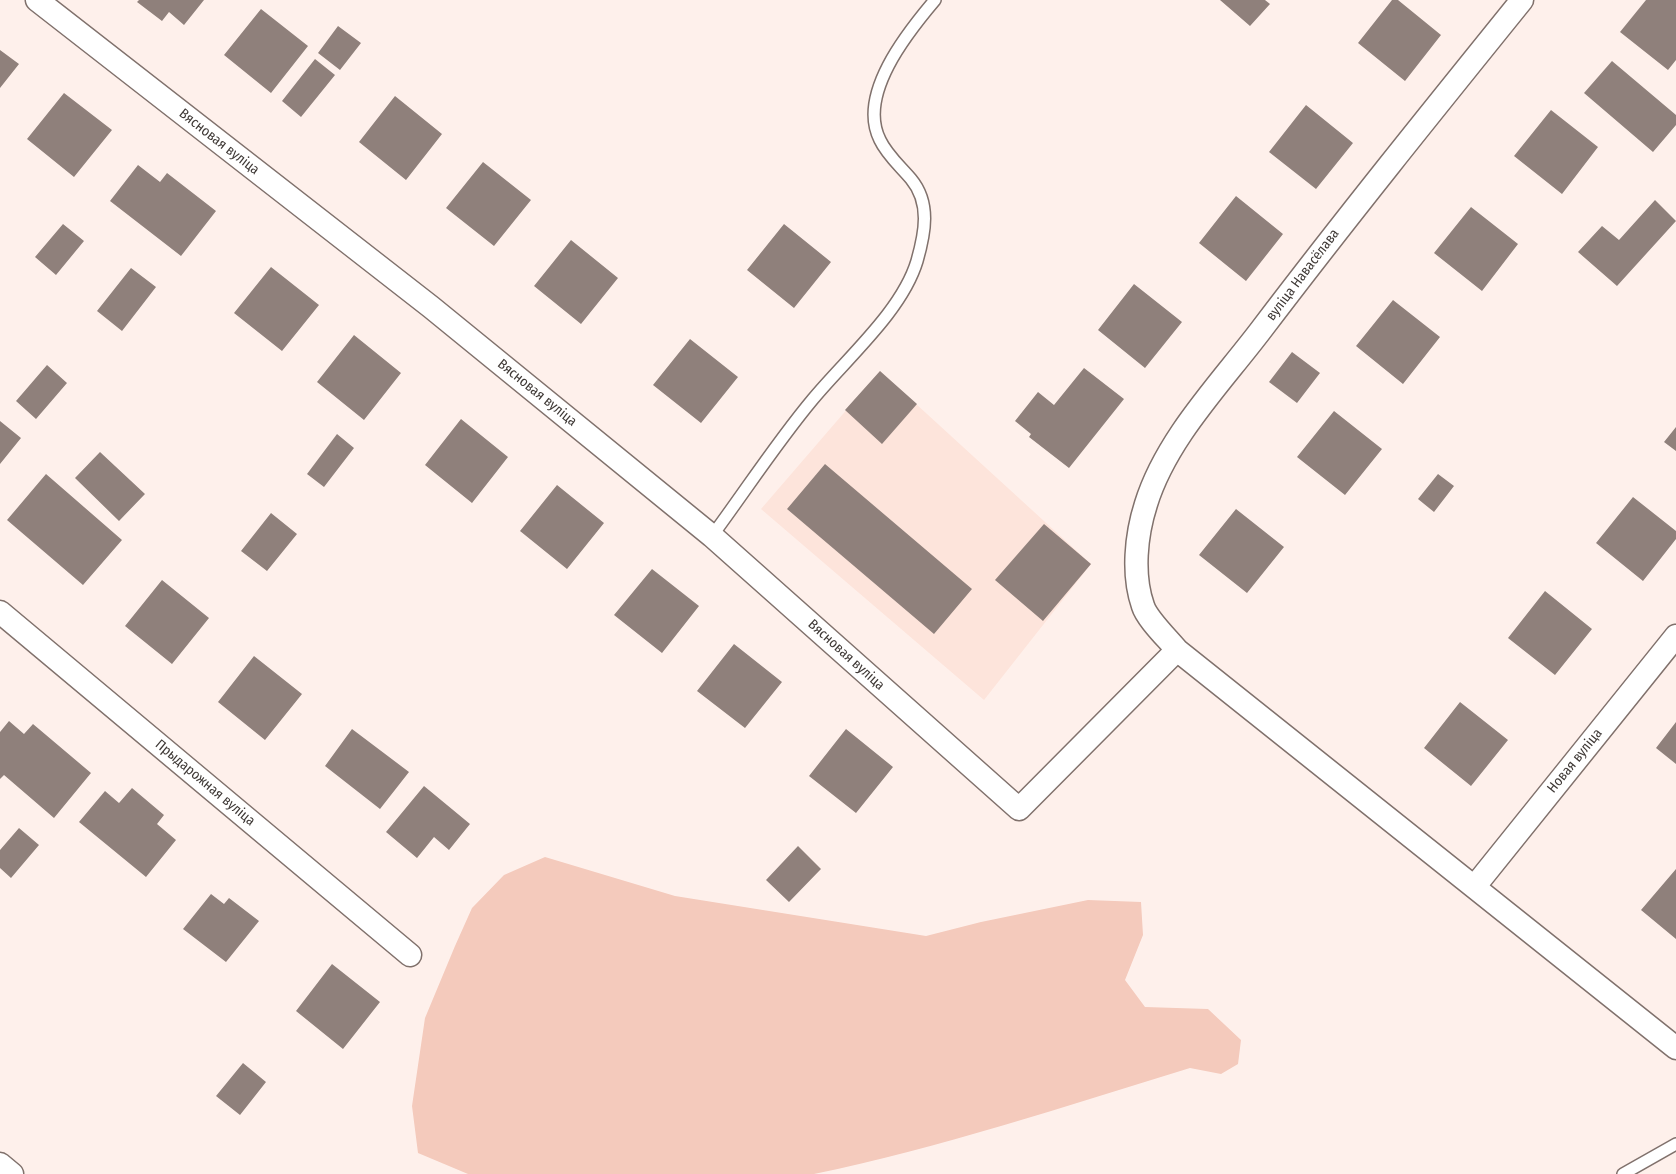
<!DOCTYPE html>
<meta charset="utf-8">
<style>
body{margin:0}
canvas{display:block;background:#fef0eb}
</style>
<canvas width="1676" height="1174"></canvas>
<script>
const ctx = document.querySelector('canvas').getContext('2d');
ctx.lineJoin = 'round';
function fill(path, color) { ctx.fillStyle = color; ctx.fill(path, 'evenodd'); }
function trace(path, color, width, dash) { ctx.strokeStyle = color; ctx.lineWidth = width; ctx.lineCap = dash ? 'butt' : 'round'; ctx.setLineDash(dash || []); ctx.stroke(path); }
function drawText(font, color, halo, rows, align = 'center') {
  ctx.font = font + ' "Fira Sans Condensed",sans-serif'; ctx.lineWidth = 5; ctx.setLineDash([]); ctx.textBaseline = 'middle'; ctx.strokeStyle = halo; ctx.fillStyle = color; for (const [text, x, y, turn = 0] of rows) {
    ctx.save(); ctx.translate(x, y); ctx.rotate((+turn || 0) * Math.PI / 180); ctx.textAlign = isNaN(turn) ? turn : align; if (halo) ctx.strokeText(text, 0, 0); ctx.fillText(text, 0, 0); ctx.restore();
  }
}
const built = new Path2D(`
 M880 371 1091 564 984 700 761 509Z`);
const green = new Path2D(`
 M545 857 675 896 926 936 981 922 1088 900 1141 902 1143 935 1125 980 1145 1007 1208 1009 1241 1040 1238 1064 1221 1074 1190 1068C1065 1106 941 1148 814 1174H468L418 1153 412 1106 425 1018 455 946 472 908 504 875Z`);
const building = new Path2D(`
 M139 0H204L184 25 169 12 162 21 137 2Z
 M1220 0H1265L1270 4 1250 26Z
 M1392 0H1398L1441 35 1405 81 1358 43Z
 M1646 0H1676V60L1668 70 1620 32Z
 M261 9 308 46 271 93 224 55Z
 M338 26 361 43 340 70 318 53Z
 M0 50 19 64 0 88Z
 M315 59 335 75 301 117 282 101Z
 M1612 61 1676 115V125L1653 152 1584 93Z
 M64 93 112 130 74 177 27 139Z
 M395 96 442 134 406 180 359 142Z
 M1306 105 1353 143 1316 189 1269 152Z
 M1551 110 1598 147 1562 194 1514 156Z
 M483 162 531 200 494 246 446 208Z
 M138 165 160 182 167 173 216 211 181 256 110 201Z
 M1236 196 1283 234 1246 281 1199 243Z
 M1655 200 1676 221 1617 286 1578 252 1602 226 1619 240Z
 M1471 207 1518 244 1482 291 1434 253Z
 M63 224 84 241 56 275 35 257Z
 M784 224 831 262 794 308 747 270Z
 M571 240 618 278 581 324 534 286Z
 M271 267 319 305 282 351 234 313Z
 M131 268 156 287 122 331 97 311Z
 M1134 284 1182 322 1145 368 1098 330Z
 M1393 300 1440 337 1403 384 1356 346Z
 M354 335 401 373 364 420 317 382Z
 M690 339 738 377 701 423 653 385Z
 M1292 352 1320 373 1297 403 1269 382Z
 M47 365 67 383 36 419 16 401Z
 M1084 368 1124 399 1069 468 1029 437 1031 434 1015 421 1038 392 1054 405Z
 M880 371 917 404 882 444 845 410Z
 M1334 411 1382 449 1345 495 1297 457Z
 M461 419 508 457 472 503 425 465Z
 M0 421 21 438 0 464Z
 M1676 427V451L1664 442Z
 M337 434 354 448 324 487 307 474Z
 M100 452 145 494 119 521 75 478Z
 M825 464 972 589 934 634 787 509Z
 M46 474 122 540 83 585 7 520Z
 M1438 474 1454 486 1434 512 1418 499Z
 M557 485 604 523 567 569 520 531Z
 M1633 497 1676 531V539L1643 581 1596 543Z
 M1236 509 1284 547 1247 593 1199 555Z
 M271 513 297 534 267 571 241 551Z
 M1044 524 1091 564 1043 621 995 580Z
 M652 569 699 606 662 653 614 615Z
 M162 580 209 618 172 664 125 626Z
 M1545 591 1592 629 1555 675 1508 638Z
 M734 644 782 682 745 728 697 691Z
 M254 656 302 694 265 740 218 702Z
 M1460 702 1508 740 1471 786 1424 748Z
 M9 721 24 734 33 724 91 773 54 818 4 775 0 779V732Z
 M1676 722V764L1656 748Z
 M352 729 409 772 380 809 325 766Z
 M846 729 893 767 856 813 809 776Z
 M424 786 470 824 449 850 434 837 417 858 386 832Z
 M132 788 164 815 157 824 176 840 146 877 79 822 105 791 119 803Z
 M19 828 39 845 11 878 0 868V850Z
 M798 846 821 869 789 902 766 880Z
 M1676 869V939L1641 910Z
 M211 894 224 904 229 898 259 921 226 962 183 929Z
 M332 964 380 1002 343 1049 296 1011Z
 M243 1063 266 1082 240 1115 216 1096Z`);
const service = new Path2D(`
 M712 536C746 490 777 442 813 399 847 358 902 311 917 261 925 233 931 203 911 179 900 166 887 155 880 140 857 95 907 33 935 0
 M1623 1174 1676 1144`);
const minor = new Path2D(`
 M37 0 431 307 712 536 1019 809 1177 650
 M1522 0C1434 109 1346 218 1261 330 1220 384 1166 439 1146 504 1136 535 1132 575 1143 606 1147 619 1168 639 1177 650L1676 1048
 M0 612 410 955
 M1475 886 1676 636
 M0 1164 12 1174`);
const streetNames = [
 ["Вясновая вуліца",219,142,38],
 ["вуліца Навасёлава",1303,275,-53],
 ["Вясновая вуліца",537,393,39],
 ["Вясновая вуліца",846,655,42],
 ["Новая вуліца",1575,761,-51],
 ["Прыдарожная вуліца",205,783,40]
];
fill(built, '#fde4db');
fill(green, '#f4cabc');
fill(building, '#8f807b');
trace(service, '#80716c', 14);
trace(minor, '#80716c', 25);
trace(service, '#fff', 11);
trace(minor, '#fff', 22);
drawText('14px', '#3f3936', '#fff', streetNames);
</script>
